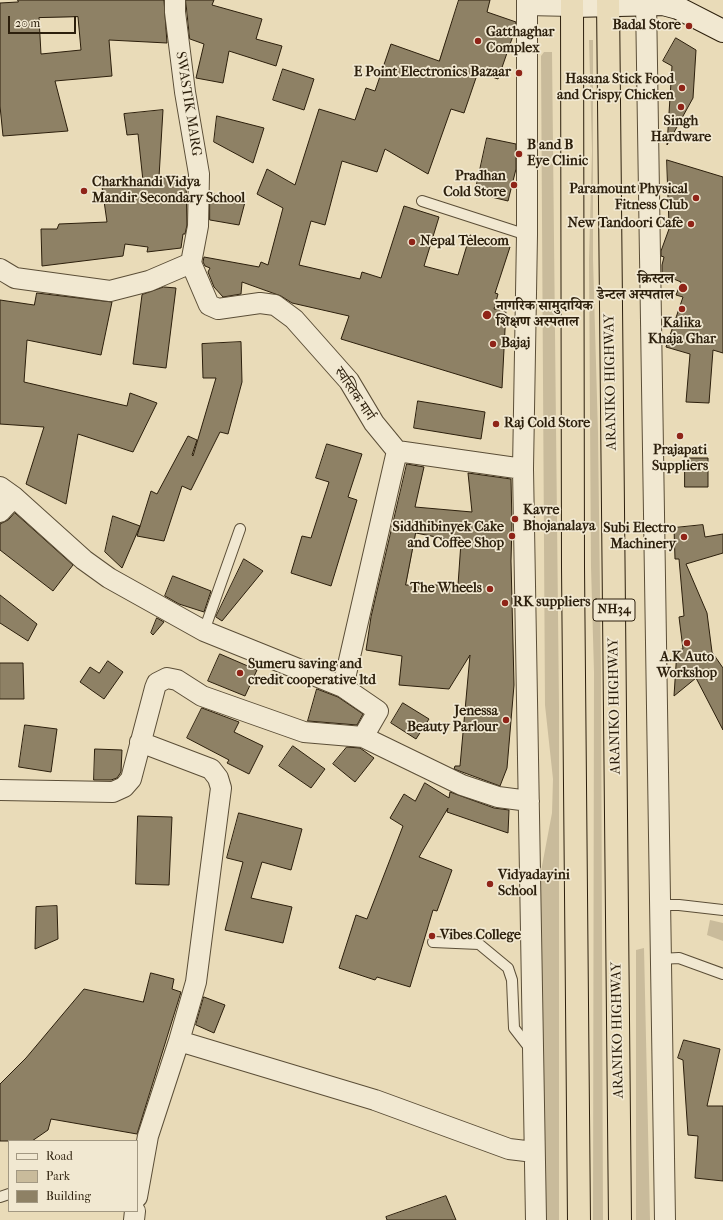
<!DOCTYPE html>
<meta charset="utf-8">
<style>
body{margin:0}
#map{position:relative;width:723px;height:1220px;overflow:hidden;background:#e9dbb8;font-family:"IM FELL French Canon",serif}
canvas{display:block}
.legend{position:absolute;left:8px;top:1140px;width:130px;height:72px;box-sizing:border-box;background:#f1e8d1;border:1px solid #a29882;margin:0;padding:5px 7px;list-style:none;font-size:12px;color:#2c1f0c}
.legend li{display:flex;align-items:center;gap:8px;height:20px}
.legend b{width:20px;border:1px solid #a29882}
.scale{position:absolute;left:8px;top:16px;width:68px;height:18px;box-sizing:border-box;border:2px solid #2c1f0c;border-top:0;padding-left:5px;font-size:12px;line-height:14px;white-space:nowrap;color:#2c1f0c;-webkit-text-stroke:3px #f1e8d1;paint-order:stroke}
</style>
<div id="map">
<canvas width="723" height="1220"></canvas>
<ul class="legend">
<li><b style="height:5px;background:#f1e8d1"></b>Road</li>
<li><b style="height:11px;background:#c9bb9b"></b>Park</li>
<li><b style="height:11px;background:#8e8165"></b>Building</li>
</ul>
<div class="scale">20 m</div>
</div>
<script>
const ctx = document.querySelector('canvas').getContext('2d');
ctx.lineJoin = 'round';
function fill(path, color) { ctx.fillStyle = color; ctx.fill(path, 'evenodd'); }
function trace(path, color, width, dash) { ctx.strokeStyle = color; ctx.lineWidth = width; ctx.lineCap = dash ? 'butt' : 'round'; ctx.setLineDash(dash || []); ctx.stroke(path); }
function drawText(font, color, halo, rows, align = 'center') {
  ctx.font = font + ' "IM FELL French Canon","Noto Serif Devanagari",serif'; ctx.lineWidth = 3.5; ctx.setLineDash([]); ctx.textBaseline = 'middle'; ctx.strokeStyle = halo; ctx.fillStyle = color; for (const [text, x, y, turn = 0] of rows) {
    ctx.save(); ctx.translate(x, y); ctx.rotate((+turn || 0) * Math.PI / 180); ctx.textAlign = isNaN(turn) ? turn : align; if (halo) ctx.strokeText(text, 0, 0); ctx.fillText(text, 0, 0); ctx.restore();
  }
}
const green = new Path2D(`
 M589 40H593V260L598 432 601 671 603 1220H593L594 672 591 567 589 259 592 151Z
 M544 52H552L559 707V1220H544L538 887 552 813 553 779 545 705 541 56Z
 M710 920 723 923V941L707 935Z
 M644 948 650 1220H636V950Z`);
const building = new Path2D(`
 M18 0H164L167 43 109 40 112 76 55 81 68 131 3 136 0 106V3L18 2ZM78 17 81 50 41 54 39 18Z
 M186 0H214L212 5 262 19 256 39 282 46 276 66 229 51 223 83 196 78 204 44 190 39Z
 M459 0H490L487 12 516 22V27L498 79 478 72 464 113 451 109 428 174 385 149 377 172 342 161 325 225 311 221 299 265 360 279 362 272 381 278 404 206 439 217 424 266 458 275 470 235 510 247 495 293 498 294 494 309 506 310 502 388 341 339 349 316 292 303 281 296 242 282 241 294 223 297 214 287 208 272 210 268 205 266 203 262 204 257 259 267 261 262 268 265 283 208 257 194 267 169 295 185 319 109 355 120 366 88 375 91 391 44 439 61Z
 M676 38 696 50 693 98 667 145 672 66 663 61Z
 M283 69 314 79 304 110 273 100Z
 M163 110 159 177 186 181 187 225 185 234H183L181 248 147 252 148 247 125 244 123 256 42 266 41 229H57L59 224 107 222 102 187 143 181 138 134 127 135 124 114Z
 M217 116 264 128 253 163 214 142Z
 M487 138 516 144V169L508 201 475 193Z
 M667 160 723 177V353L713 350 709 403 686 402 690 354 666 347 683 297 676 295 681 282 662 274V265L664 257 661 256V251L669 229Z
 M210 193 245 202 239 225 210 220Z
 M164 287 176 288 166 368 133 364 142 295Z
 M37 293 112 302 101 355 27 340 24 382 127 406 130 393 157 403 133 452 78 434 66 504 26 484 44 427 0 424V300L34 305Z
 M241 342 242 382 228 434 220 432 191 490 182 486 164 541 137 536 151 491 157 494 188 436 197 440 192 455 193 456 216 378H203L202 344Z
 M418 401 485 412 481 439 414 428Z
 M327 444 362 454 348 497 357 500 331 586 291 573 302 536 311 538 329 482 316 478Z
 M685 458H708V487H685Z
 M407 464 424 467 415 507 472 512 468 473 511 479 512 524 511 561 514 685 507 768 500 786 454 769 455 766H460L470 655 449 689 399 685 402 656 366 650 371 617ZM416 533 461 542 458 585H406Z
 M15 513 73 565 53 591 0 550V524L8 520Z
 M113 516 140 526 122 568 105 552Z
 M703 525 705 537 723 534V553L686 564 707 613 712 652 723 668V730L696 678 674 696 677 650 683 649 679 617 684 616 679 559H675L674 528Z
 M244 559 263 571 222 621 216 617Z
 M173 576 211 591 204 612 179 604 165 596Z
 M0 595 37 624 28 641 0 623Z
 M157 618 164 622 153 635 151 633Z
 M220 654 257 670 245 696 208 681Z
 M108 661 123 672 104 699 80 682 90 667 99 673Z
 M0 663H23L24 699H0Z
 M317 689 338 697 363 714 357 725 308 721Z
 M403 703 429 719 416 739 391 723Z
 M202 708 239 722 234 732 263 746 249 774 227 763 229 760 187 738Z
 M25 725 57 729 51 772 19 767Z
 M293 746 325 769 311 788 279 766Z
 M347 747 360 748 374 758 355 782 333 764Z
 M95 749 122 750 121 772 117 778 111 780H94Z
 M425 783 449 798 450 792 494 808 509 810 508 833 447 812 448 808 419 857 452 870 437 911 433 910 410 987 377 977 375 980 339 968 356 915 367 919 403 826 390 818 404 794 415 801Z
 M239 813 302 829 291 870 262 862 251 898 292 907 283 943 225 930 243 862 227 858Z
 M138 816 172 817 169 885 136 884Z
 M57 906 58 939 35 949 36 907Z
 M151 973 174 979 172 989 181 992 137 1134 51 1119 48 1130 32 1141H0V1084L26 1058 84 989 143 1002Z
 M204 997 225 1005 214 1033 196 1025Z
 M684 1040 720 1049 707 1106H723V1181L695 1178 698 1136 688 1135 683 1060 678 1058Z
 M446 1196 456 1220H387L386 1217Z`);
const service = new Path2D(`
 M422 201 527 235
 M204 631 240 529
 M659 905H679L723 910
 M433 942 479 944 508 968 512 980 514 1028 531 1050
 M660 959 679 958 723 974
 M0 1197 9 1194`);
const minor = new Path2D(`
 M175 0V12L185 92 199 174 198 226 191 263 209 305 218 309 260 303 275 305 294 319 349 381 374 423 397 451
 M527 0V235L523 469 536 1220
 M646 0 665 1220
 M527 5 572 6
 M0 269 15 278 110 291 149 281 191 263
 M397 451 523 469
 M0 487 14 497 84 560 109 578 204 631 343 687 378 711 363 737 462 785 498 797 529 801
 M0 512 14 497
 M343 687 397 451
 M140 742 211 769 218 778 221 788 196 982 179 1041
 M0 790 113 792 124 787 131 779 155 688 157 683 167 678 177 680 202 696 304 732 363 737
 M137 1197 148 1136 179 1041 375 1100 509 1149 534 1152
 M134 1220 135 1211`);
const secondary = new Path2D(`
 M572 6 663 4 678 8 723 31`);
const trunk = new Path2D(`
 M572 0 573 567 579 1220
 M608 0 620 1220`);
const markers = [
 [689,26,4,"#8f2418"],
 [478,41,4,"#8f2418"],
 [519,73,4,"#8f2418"],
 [682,88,4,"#8f2418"],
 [681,107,4,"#8f2418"],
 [519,154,4,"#8f2418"],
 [514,185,4,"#8f2418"],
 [84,191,4,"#8f2418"],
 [696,198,4,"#8f2418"],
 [691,224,4,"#8f2418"],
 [412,242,4,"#8f2418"],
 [683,288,5,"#8f2418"],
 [682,309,4,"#8f2418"],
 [487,315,5,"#8f2418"],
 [493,344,4,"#8f2418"],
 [496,424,4,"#8f2418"],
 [680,436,4,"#8f2418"],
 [515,519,4,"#8f2418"],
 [512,536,4,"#8f2418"],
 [684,537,4,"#8f2418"],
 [490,589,4,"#8f2418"],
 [505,603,4,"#8f2418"],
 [687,643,4,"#8f2418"],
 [240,673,4,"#8f2418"],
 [506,720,4,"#8f2418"],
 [490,884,4,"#8f2418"],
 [432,936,4,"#8f2418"]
];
const shields = [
 [614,610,42]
];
const shieldNames = [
 ["NH34",614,610]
];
const poiNames = [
 ["Badal Store",681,26,"right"],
 ["Gatthaghar",486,33],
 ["Complex",486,49],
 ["E Point Electronics Bazaar",511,73,"right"],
 ["Hasana Stick Food",674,80,"right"],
 ["and Crispy Chicken",674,96,"right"],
 ["Singh",681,122,"center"],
 ["Hardware",681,138,"center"],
 ["B and B",527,146],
 ["Eye Clinic",527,162],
 ["Pradhan",506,177,"right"],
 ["Cold Store",506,193,"right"],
 ["Charkhandi Vidya",92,183],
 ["Mandir Secondary School",92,199],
 ["Paramount Physical",688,190,"right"],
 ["Fitness Club",688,206,"right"],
 ["New Tandoori Cafe",683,224,"right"],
 ["Nepal Telecom",420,242],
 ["क्रिस्टल",674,280,"right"],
 ["डेन्टल अस्पताल",674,296,"right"],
 ["नागरिक सामुदायिक",496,307],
 ["शिक्षण अस्पताल",496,323],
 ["Kalika",682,324,"center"],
 ["Khaja Ghar",682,340,"center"],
 ["Bajaj",501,344],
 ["Raj Cold Store",504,424],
 ["Prajapati",680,451,"center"],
 ["Suppliers",680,467,"center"],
 ["Kavre",523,511],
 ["Bhojanalaya",523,527],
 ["Siddhibinyek Cake",504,528,"right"],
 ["and Coffee Shop",504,544,"right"],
 ["Subi Electro",676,529,"right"],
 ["Machinery",676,545,"right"],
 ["The Wheels",482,589,"right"],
 ["RK suppliers",513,603],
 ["A.K Auto",687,658,"center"],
 ["Workshop",687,674,"center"],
 ["Sumeru saving and",248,665],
 ["credit cooperative ltd",248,681],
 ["Jenessa",498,712,"right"],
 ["Beauty Parlour",498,728,"right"],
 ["Vidyadayini",498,876],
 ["School",498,892],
 ["Vibes College",440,936]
];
const streetNames = [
 ["SWASTIK MARG",188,104,81],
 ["ARANIKO HIGHWAY",611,382,-91],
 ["स्वस्तिक मार्ग",354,394,56],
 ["ARANIKO HIGHWAY",615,706,-91],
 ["ARANIKO HIGHWAY",618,1030,-91]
];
fill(green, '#c9bb9b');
fill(building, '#8e8165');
trace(building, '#2c1f0c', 1);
trace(service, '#5b4e37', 12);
trace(minor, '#5b4e37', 22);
trace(secondary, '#2c1f0c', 24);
trace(trunk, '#2c1f0c', 24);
trace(service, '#f1e8d1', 10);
trace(minor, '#f1e8d1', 20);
trace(secondary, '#f1e8d1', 22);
trace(trunk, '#e9dbb8', 22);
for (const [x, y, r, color] of markers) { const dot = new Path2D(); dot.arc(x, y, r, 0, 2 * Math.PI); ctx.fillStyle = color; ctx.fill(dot); trace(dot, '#f1e8d1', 1.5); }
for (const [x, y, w] of shields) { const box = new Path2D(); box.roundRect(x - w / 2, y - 11, w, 22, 3); ctx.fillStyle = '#f1e8d1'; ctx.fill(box); trace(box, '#2c1f0c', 1); }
drawText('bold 13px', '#2c1f0c', null, shieldNames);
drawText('bold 14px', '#2c1f0c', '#f1e8d1', poiNames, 'left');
drawText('14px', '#2c1f0c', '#f1e8d1', streetNames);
</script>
